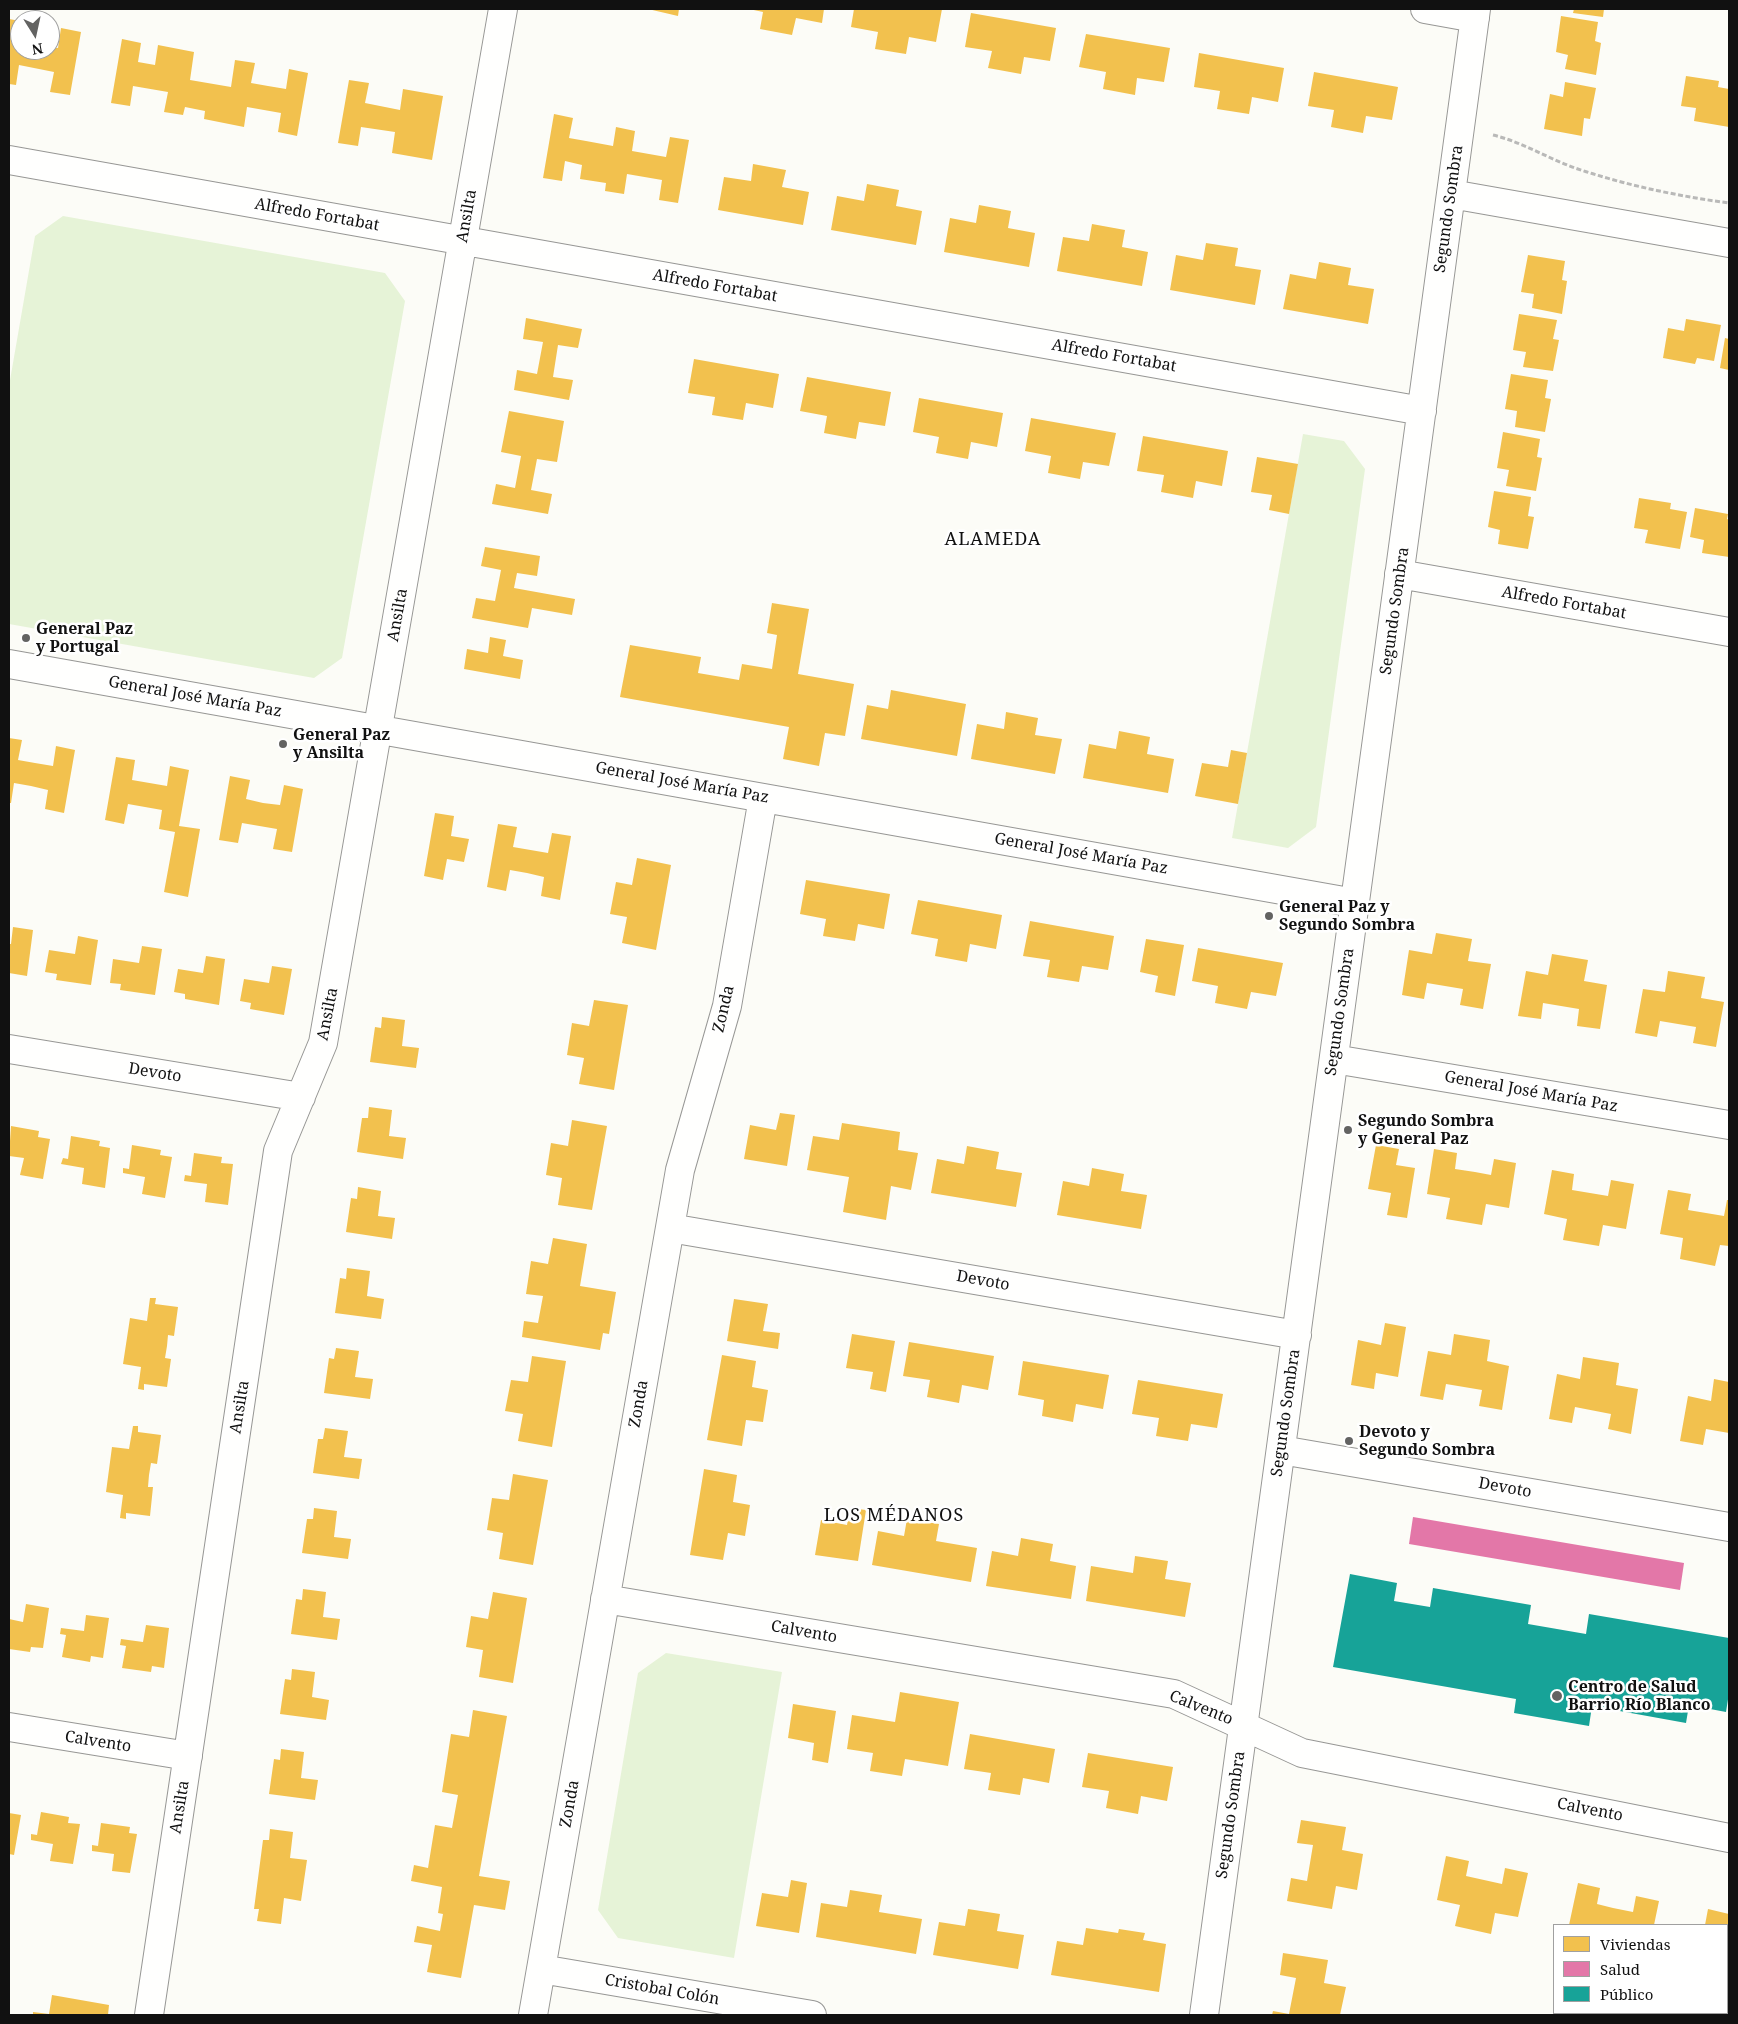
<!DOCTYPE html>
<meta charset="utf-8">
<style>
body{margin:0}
#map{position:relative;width:1738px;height:2024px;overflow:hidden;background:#fcfcf7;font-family:"Noto Serif",serif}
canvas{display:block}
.frame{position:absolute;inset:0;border:10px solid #111;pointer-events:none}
.legend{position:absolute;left:1553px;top:1924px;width:175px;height:90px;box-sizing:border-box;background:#fff;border:1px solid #a0a0a0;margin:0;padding:6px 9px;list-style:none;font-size:15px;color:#111}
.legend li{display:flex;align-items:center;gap:10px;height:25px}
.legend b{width:25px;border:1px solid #a0a0a0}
.north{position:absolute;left:10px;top:10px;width:50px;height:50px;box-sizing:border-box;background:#fff;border:1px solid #a0a0a0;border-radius:50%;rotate:170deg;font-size:14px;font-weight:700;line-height:20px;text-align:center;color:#111}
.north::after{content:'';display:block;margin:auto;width:18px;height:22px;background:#636362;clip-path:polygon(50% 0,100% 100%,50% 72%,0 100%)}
</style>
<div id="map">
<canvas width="1738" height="2024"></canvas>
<div class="frame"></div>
<ul class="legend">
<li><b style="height:14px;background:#f2c14e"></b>Viviendas</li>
<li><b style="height:14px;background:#e377a8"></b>Salud</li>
<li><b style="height:14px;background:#17a398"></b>Público</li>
</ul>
<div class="north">N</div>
</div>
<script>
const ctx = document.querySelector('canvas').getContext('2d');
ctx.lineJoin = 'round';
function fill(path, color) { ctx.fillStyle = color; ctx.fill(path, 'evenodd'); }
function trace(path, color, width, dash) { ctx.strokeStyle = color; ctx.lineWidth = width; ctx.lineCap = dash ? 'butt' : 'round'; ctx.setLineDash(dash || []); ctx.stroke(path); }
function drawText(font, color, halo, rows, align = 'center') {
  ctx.font = font + ' "Noto Serif",serif'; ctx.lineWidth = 5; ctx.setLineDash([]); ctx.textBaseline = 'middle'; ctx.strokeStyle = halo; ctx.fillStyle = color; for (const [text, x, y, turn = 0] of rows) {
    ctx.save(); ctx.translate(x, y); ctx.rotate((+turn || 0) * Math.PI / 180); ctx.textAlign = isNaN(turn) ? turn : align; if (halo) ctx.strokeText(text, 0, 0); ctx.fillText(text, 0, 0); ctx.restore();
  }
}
const green = new Path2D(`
 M63 216 385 273 405 301 342 658 314 678 9 624V386L35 236Z
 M1303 434 1344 441 1365 469 1316 827 1288 848 1232 838Z
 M666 1653 782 1672 734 1958 618 1938 598 1910 638 1673Z`);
const homes = new Path2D(`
 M648 9H679L678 16Z
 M749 9H824L822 23 796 18 792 35 760 29 763 12Z
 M854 9H942L936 42 909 37 906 54 875 49 878 32 851 27Z
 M1574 9H1604L1603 17 1573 13Z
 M971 13 1056 28 1050 61 1024 57 1021 74 988 68 992 51 965 47Z
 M1561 16 1598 22 1595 41 1601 43 1596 75 1565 69 1568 55 1556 52Z
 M9 19 20 21V50H50V47L58 48 61 28 81 32 70 95 50 92 54 72 19 65 16 85 9 84Z
 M1086 34 1170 48 1164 82 1137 78 1135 95 1103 89 1106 72 1079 67Z
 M122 39 141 43 138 62 155 65 158 45 194 52 190 80 231 87 235 60 255 63 251 83 268 86 286 89 289 69 308 73 297 136 278 132 281 113 247 107 244 127 204 119 205 111 185 107 183 115 164 112 168 92 133 86 130 106 111 103Z
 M1199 53 1284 68 1278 102 1252 97 1249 114 1217 109 1220 91 1194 87Z
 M1314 72 1398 87 1392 120 1366 116 1363 133 1331 127 1334 110 1308 106Z
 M1686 76 1719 81 1718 87 1729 89V127L1694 121 1696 108 1681 106Z
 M349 80 369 83 365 103 400 110 403 89 443 96 432 160 392 153 395 132 361 127 358 146 338 143Z
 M1565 82 1596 88 1590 119 1584 118 1582 136 1544 129 1550 94 1563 97Z
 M554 114 573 118 569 138 586 141 613 146 616 127 635 131 632 151 666 157 670 137 689 140 678 203 659 200 662 180 627 174 624 194 605 191 606 183 580 179 582 165 565 161 562 181 543 178Z
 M753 164 786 170 782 187 809 192 803 225 718 210 724 177 751 181Z
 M867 184 899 190 896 206 922 211 916 245 831 230 837 196 864 201Z
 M979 205 1011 211 1008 228 1035 233 1029 267 944 252 950 218 976 223Z
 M1092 224 1125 230 1122 247 1148 252 1142 286 1057 271 1063 237 1089 241Z
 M1206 243 1238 248 1235 266 1261 270 1255 305 1170 290 1176 255 1203 260Z
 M1528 255 1565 261 1562 280 1567 281 1562 314 1532 308 1534 294 1521 292Z
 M1319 262 1351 268 1348 285 1374 289 1368 324 1283 309 1290 274 1316 279Z
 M1519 314 1557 320 1553 339 1559 340 1553 371 1523 367 1526 352 1513 350Z
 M526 318 582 329 578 348 558 345 553 377 573 380 569 400 514 390 517 370 537 374 543 342 523 339Z
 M1686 319 1721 325 1714 361 1697 358 1695 364 1663 358 1668 328 1684 331Z
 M1725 338 1729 339V370L1720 368Z
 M694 359 779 374 773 408 746 403 743 420 712 415 715 397 688 393Z
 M1511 374 1548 380 1545 398 1551 399 1545 432 1515 427 1517 411 1505 409Z
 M807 377 891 392 885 426 859 422 856 439 824 433 827 416 800 411Z
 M919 398 1003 413 997 447 971 442 968 459 936 453 939 437 913 432Z
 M509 411 564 421 557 462 537 459 531 490 552 494 548 514 492 504 496 484 515 488 521 456 501 452Z
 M1031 418 1116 433 1109 466 1083 462 1080 479 1048 473 1051 456 1025 451Z
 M1503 432 1540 439 1537 457 1542 458 1536 491 1506 486 1509 470 1497 468Z
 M1143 436 1228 451 1222 486 1196 481 1193 498 1161 492 1164 475 1137 471Z
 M1257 457 1298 464 1289 514 1269 510 1272 495 1251 492Z
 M1494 491 1531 497 1528 516 1534 517 1528 549 1498 544 1500 530 1488 527Z
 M1639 498 1671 503 1670 509 1687 512 1680 549 1645 543 1648 530 1634 528Z
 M1695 508 1728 514 1727 519 1729 520V557L1702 553 1704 540 1690 537Z
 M485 547 540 556 537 576 517 573 514 588 575 599 572 615 532 608 528 628 472 618 476 598 495 601 501 570 481 566Z
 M772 603 809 609 798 674 854 684 845 736 825 733 819 766 783 759 789 727 620 697 630 645 701 657 698 673 739 680 742 664 772 669 777 635 767 633Z
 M490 637 506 640 503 656 523 660 520 679 464 669 467 649 488 653Z
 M891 690 966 704 957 756 861 739 867 705 888 709Z
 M1006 712 1038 718 1035 735 1062 739 1055 774 971 759 977 724 1004 729Z
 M1119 731 1150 737 1147 754 1174 759 1168 793 1083 778 1089 744 1116 749Z
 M9 738 22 740 18 760 35 763 53 766 56 746 75 750 64 813 45 809 48 790 31 786 14 783 11 803H9Z
 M1231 750 1247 753 1238 804 1195 796 1202 763 1228 767Z
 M116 757 135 760 132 780 167 786 170 766 189 770 179 826 200 829 188 897 164 892 175 832 159 829 162 810 128 804 124 824 105 820Z
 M230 776 250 780 246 799 263 803 280 805 284 785 303 789 292 852 273 849 277 829 242 823 238 843 219 840Z
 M435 813 454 816 451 836 469 839 464 862 447 859 443 880 424 876Z
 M498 824 517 827 513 847 548 853 552 833 571 836 560 900 541 896 544 877 527 873 510 870 506 891 487 887Z
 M637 858 671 865 656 950 622 943 627 917 610 914 616 882 632 885Z
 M806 880 890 894 884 929 858 924 855 941 823 936 826 919 800 914Z
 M918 900 1002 915 996 949 970 944 967 962 935 956 938 939 911 934Z
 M1030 921 1114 936 1108 970 1082 966 1079 982 1047 977 1050 960 1023 956Z
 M13 927 33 930 27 976 9 973V944H11Z
 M1436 933 1472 939 1468 961 1491 964 1483 1009 1460 1005 1463 989 1427 983 1424 999 1402 995 1409 950 1432 954Z
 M78 936 98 940 91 985 56 980 57 974 45 972 49 950 75 954Z
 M1146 939 1184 945 1175 996 1155 992 1158 976 1140 972Z
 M142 946 162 949 155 995 120 990 121 984 110 983 113 959 139 963Z
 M1198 948 1283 963 1276 996 1251 992 1247 1009 1215 1003 1218 986 1192 981Z
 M1552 954 1588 960 1584 981 1607 985 1600 1029 1577 1026 1579 1009 1543 1003 1541 1019 1518 1016 1526 971 1548 975Z
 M206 956 225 959 219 1005 185 999V994L174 992 178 969 203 973Z
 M272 966 292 969 284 1015 250 1009 251 1003 240 1001 244 979 269 983Z
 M1668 971 1705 977 1701 998 1724 1002 1716 1047 1693 1043 1696 1027 1660 1021 1657 1037 1635 1033 1643 989 1665 992Z
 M594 1000 628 1005 614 1090 579 1084 584 1058 567 1055 572 1023 589 1026Z
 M382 1017 405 1020 402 1046 419 1048 416 1068 370 1062 375 1027 381 1028Z
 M369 1107 392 1110 389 1136 406 1138 403 1159 357 1152 362 1118H368Z
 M780 1113 795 1115 787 1166 744 1159 750 1125 776 1130Z
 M572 1120 607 1126 592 1210 558 1205 562 1178 546 1175 551 1143 568 1146Z
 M842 1123 900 1132 898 1150 918 1153 911 1190 891 1186 886 1220 843 1212 849 1177 807 1170 813 1136 839 1140Z
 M11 1126 39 1131 38 1137 50 1139 43 1179 20 1175 24 1158 9 1156Z
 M71 1136 100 1141 99 1146 110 1148 105 1188 82 1184 84 1168 61 1164 63 1158 68 1159Z
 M132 1145 161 1150 160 1155 172 1157 165 1198 142 1194 145 1177 123 1173V1168L129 1169Z
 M1376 1145 1399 1149 1396 1165 1415 1168 1407 1218 1387 1215 1391 1193 1368 1189Z
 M967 1146 999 1152 996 1169 1022 1173 1016 1207 931 1193 937 1159 964 1164Z
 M1434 1149 1457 1153 1455 1169 1475 1172 1491 1175 1494 1159 1516 1163 1509 1208 1486 1204 1482 1225 1446 1219 1450 1198 1427 1194Z
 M194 1153 222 1157 221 1163 233 1164 228 1205 205 1202 207 1184 184 1181 185 1175 191 1176Z
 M1092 1168 1124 1174 1121 1191 1147 1195 1141 1229 1057 1215 1063 1181 1089 1186Z
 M1552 1170 1574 1174 1572 1190 1608 1196 1611 1180 1634 1184 1626 1229 1603 1225 1599 1246 1563 1240 1567 1219 1544 1214Z
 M358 1187 381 1191 378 1216 395 1218 392 1239 346 1232 351 1198 357 1199Z
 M1668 1190 1691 1194 1688 1210 1724 1216 1727 1200H1729V1246L1720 1245 1715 1266 1680 1259 1683 1238 1660 1234Z
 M553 1238 587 1244 580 1286 616 1292 609 1334 603 1333 600 1350 522 1337 524 1321 538 1323 543 1296 526 1294 531 1261 548 1264Z
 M347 1268 370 1271 367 1296 384 1299 381 1319 335 1313 340 1278 346 1279Z
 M150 1298H156L155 1304 178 1307 174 1336 168 1335 167 1346 165 1358 171 1359 167 1387 144 1384V1390L138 1389 141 1367 123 1364 130 1318 147 1321Z
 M734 1299 768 1304 763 1331 780 1333 778 1349 727 1341Z
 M1385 1323 1406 1327 1398 1377 1376 1373 1374 1389 1351 1385 1358 1340 1381 1345Z
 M852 1334 895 1341 886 1392 870 1389 873 1372 846 1368Z
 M1454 1334 1490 1340 1487 1361 1509 1366 1502 1410 1479 1406 1482 1390 1446 1384 1443 1400 1420 1396 1428 1351 1451 1355Z
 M909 1342 994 1356 988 1390 962 1385 959 1403 927 1397 930 1380 903 1376Z
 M336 1348 359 1351 355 1377 373 1379 370 1399 324 1393 329 1358 334 1359Z
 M722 1355 756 1361 752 1387 768 1390 763 1422 746 1420 742 1446 707 1440Z
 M532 1356 566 1361 552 1447 518 1441 523 1414 505 1411 511 1380 528 1382Z
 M1583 1357 1619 1363 1616 1385 1638 1389 1631 1434 1608 1429 1611 1414 1575 1407 1572 1423 1549 1419 1557 1374 1580 1379Z
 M1023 1361 1109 1375 1103 1409 1076 1404 1073 1422 1042 1416 1044 1400 1018 1395Z
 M1714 1379 1729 1382V1433L1706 1429 1703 1445 1680 1441 1688 1396 1711 1401Z
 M1138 1380 1223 1394 1217 1428 1191 1424 1188 1441 1156 1436 1159 1418 1132 1414Z
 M133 1426H138V1432L161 1435 157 1464 151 1463 149 1475 148 1487H153L150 1516 126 1513V1519L120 1518 123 1495 106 1492 112 1447 129 1449Z
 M325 1428 348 1431 344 1457 362 1459 359 1479 313 1473 318 1439H323Z
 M704 1469 737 1475 733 1502 750 1505 745 1536 728 1533 723 1560 690 1555Z
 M513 1474 548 1480 533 1565 499 1559 503 1533 487 1530 492 1498 509 1500Z
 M314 1508 337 1511 334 1537 351 1539 348 1559 302 1553 307 1519H313Z
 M850 1508 866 1510 858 1561 815 1555 821 1520 847 1525Z
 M907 1519 939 1524 936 1541 977 1548 971 1582 872 1565 878 1531 904 1536Z
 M1021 1538 1053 1544 1050 1561 1076 1566 1071 1599 986 1586 992 1551 1018 1556Z
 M1135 1556 1168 1561 1165 1579 1191 1583 1185 1617 1086 1601 1091 1566 1133 1573Z
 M303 1589 326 1592 323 1617 340 1619 337 1640 291 1634 296 1599 302 1600Z
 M493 1592 527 1598 513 1683 479 1677 483 1650 466 1647 471 1616 488 1619Z
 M26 1604 49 1608 43 1648 31 1647 30 1652 9 1649V1619L23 1622Z
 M86 1615 109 1618 103 1658 91 1656 90 1662 62 1657 66 1635 60 1634 61 1628 84 1631Z
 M146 1625 169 1628 164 1668 152 1666 151 1672 122 1668 126 1646 120 1645 121 1639 143 1642Z
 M292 1669 315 1672 312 1697 329 1700 326 1720 280 1714 285 1679 291 1680Z
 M900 1692 959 1702 948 1766 905 1759 902 1776 870 1771 873 1753 847 1749 852 1715 895 1722Z
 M793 1704 836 1711 828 1763 812 1760 814 1743 788 1738Z
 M473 1710 507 1716 479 1876 510 1881 505 1910 474 1905 461 1978 427 1972 432 1945 414 1942 417 1926 440 1931 443 1914 438 1913 442 1887 411 1881 414 1865 428 1868 435 1825 452 1828 458 1795 442 1792 451 1734 469 1737Z
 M970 1734 1055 1749 1049 1783 1023 1778 1020 1795 988 1790 991 1773 964 1769Z
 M281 1749 304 1752 301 1778 318 1780 315 1800 269 1794 274 1759 280 1760Z
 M1088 1753 1173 1767 1167 1801 1141 1796 1138 1814 1106 1808 1109 1791 1082 1787Z
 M41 1812 69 1817 68 1823 80 1824 73 1864 50 1861 53 1844 31 1840V1834L37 1835Z
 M9 1813 21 1815 14 1855 9 1854Z
 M1301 1820 1346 1827 1342 1850 1363 1854 1357 1890 1336 1886 1332 1909 1287 1901 1291 1878 1307 1881 1313 1845 1297 1843Z
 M101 1823 130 1827 129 1833 137 1834 130 1873 112 1871 114 1854 92 1851V1845L98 1846Z
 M270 1829 293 1832 290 1858 307 1860 301 1901 284 1898 281 1924 257 1921 259 1909H254L263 1840H269Z
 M1446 1856 1469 1861 1466 1876 1502 1884 1505 1868 1528 1873 1518 1917 1495 1913 1491 1934 1455 1926 1460 1905 1437 1900Z
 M791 1880 807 1883 799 1933 756 1926 762 1893 788 1897Z
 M1578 1883 1600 1888 1597 1904 1613 1908 1633 1912 1636 1896 1659 1901 1654 1925H1569Z
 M850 1890 882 1895 879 1912 922 1919 916 1954 816 1937 821 1903 847 1907Z
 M968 1909 1000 1914 997 1931 1024 1935 1018 1969 933 1955 939 1922 965 1926Z
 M1708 1909 1729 1914 1728 1925H1705Z
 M1086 1928 1118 1933 1119 1929 1145 1933 1143 1940 1166 1944 1159 1992 1051 1975 1057 1941 1083 1945Z
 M1727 1930H1729V1982H1727Z
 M1283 1953 1328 1960 1324 1983 1346 1987 1340 2015H1272L1273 2011 1289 2014 1296 1978 1280 1975Z
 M52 1995 109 2005 108 2015H33V2012L49 2014Z`);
const health = new Path2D(`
 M1413 1517 1684 1563 1680 1590 1409 1544Z`);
const public = new Path2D(`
 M1350 1574 1397 1583 1394 1601 1430 1607 1433 1588 1531 1605 1528 1624 1586 1634 1589 1614 1729 1638V1693L1726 1712 1689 1705 1686 1723 1592 1706 1589 1726 1514 1713 1516 1699 1333 1667Z`);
const path = new Path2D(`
 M1493 135C1522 142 1547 158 1575 168 1625 185 1677 196 1729 203`);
const minor = new Path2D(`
 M1425 9 1475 18
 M9 160 1422 411
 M1451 194 1729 243
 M1399 574 1729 632
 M9 664 1355 903
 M9 1049 301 1097
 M1334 1059 1729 1125
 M670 1228 1297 1335
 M1281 1450 1729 1527
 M605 1599 1174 1694 1302 1753 1729 1838
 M9 1727 188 1756
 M541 1969 812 2015
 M149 2015 278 1151 323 1043 503 9
 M533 2015 680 1170 727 1006 763 798
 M1204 2015 1476 9`);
const markers = [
 [26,638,5,"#636362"],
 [283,744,5,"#636362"],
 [1269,916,5,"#636362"],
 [1348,1130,5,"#636362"],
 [1349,1441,5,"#636362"],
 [1557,1696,6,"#636362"]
];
const streetNames = [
 ["Segundo Sombra",1449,209,-82],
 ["Alfredo Fortabat",317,215,10],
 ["Ansilta",467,216,-80],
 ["Alfredo Fortabat",715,286,10],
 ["Alfredo Fortabat",1114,356,10],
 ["Alfredo Fortabat",1564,603,10],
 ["Segundo Sombra",1395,611,-82],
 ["Ansilta",398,615,-80],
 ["General José María Paz",195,697,10],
 ["General José María Paz",682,783,10],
 ["General José María Paz",1081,854,10],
 ["Zonda",724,1009,-77],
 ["Segundo Sombra",1340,1012,-82],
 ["Ansilta",328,1014,-79],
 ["Devoto",155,1073,9],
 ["General José María Paz",1531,1092,10],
 ["Devoto",983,1281,10],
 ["Zonda",639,1404,-80],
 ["Ansilta",240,1407,-81],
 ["Segundo Sombra",1286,1413,-82],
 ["Devoto",1505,1488,10],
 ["Calvento",804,1632,10],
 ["Calvento",1201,1708,22],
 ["Calvento",98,1742,9],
 ["Zonda",570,1804,-80],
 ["Ansilta",180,1807,-81],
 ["Calvento",1590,1810,11],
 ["Segundo Sombra",1231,1815,-82],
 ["Cristobal Colón",662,1990,10]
];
const poiNames = [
 ["General Paz",36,629],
 ["y Portugal",36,647],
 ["General Paz",293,735],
 ["y Ansilta",293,753],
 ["General Paz y",1279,907],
 ["Segundo Sombra",1279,925],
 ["Segundo Sombra",1358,1121],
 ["y General Paz",1358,1139],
 ["Devoto y",1359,1432],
 ["Segundo Sombra",1359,1450],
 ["Centro de Salud",1568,1687],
 ["Barrio Río Blanco",1568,1705]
];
const neighbourhoodNames = [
 ["ALAMEDA",993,540],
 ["LOS MÉDANOS",894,1516]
];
fill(green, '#e6f3d7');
fill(homes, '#f2c14e');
fill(health, '#e377a8');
fill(public, '#17a398');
trace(minor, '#979795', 30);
trace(path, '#b9b9b8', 3, [5, 2.5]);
trace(minor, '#fffffe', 28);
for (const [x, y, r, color] of markers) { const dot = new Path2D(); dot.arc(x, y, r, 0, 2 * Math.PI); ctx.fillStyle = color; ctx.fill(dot); trace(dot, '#fff', 2); }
drawText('16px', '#111', '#fff', streetNames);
drawText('bold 16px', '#111', '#fff', poiNames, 'left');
ctx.letterSpacing = '1px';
drawText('18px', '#111', '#fff', neighbourhoodNames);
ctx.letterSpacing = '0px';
</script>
